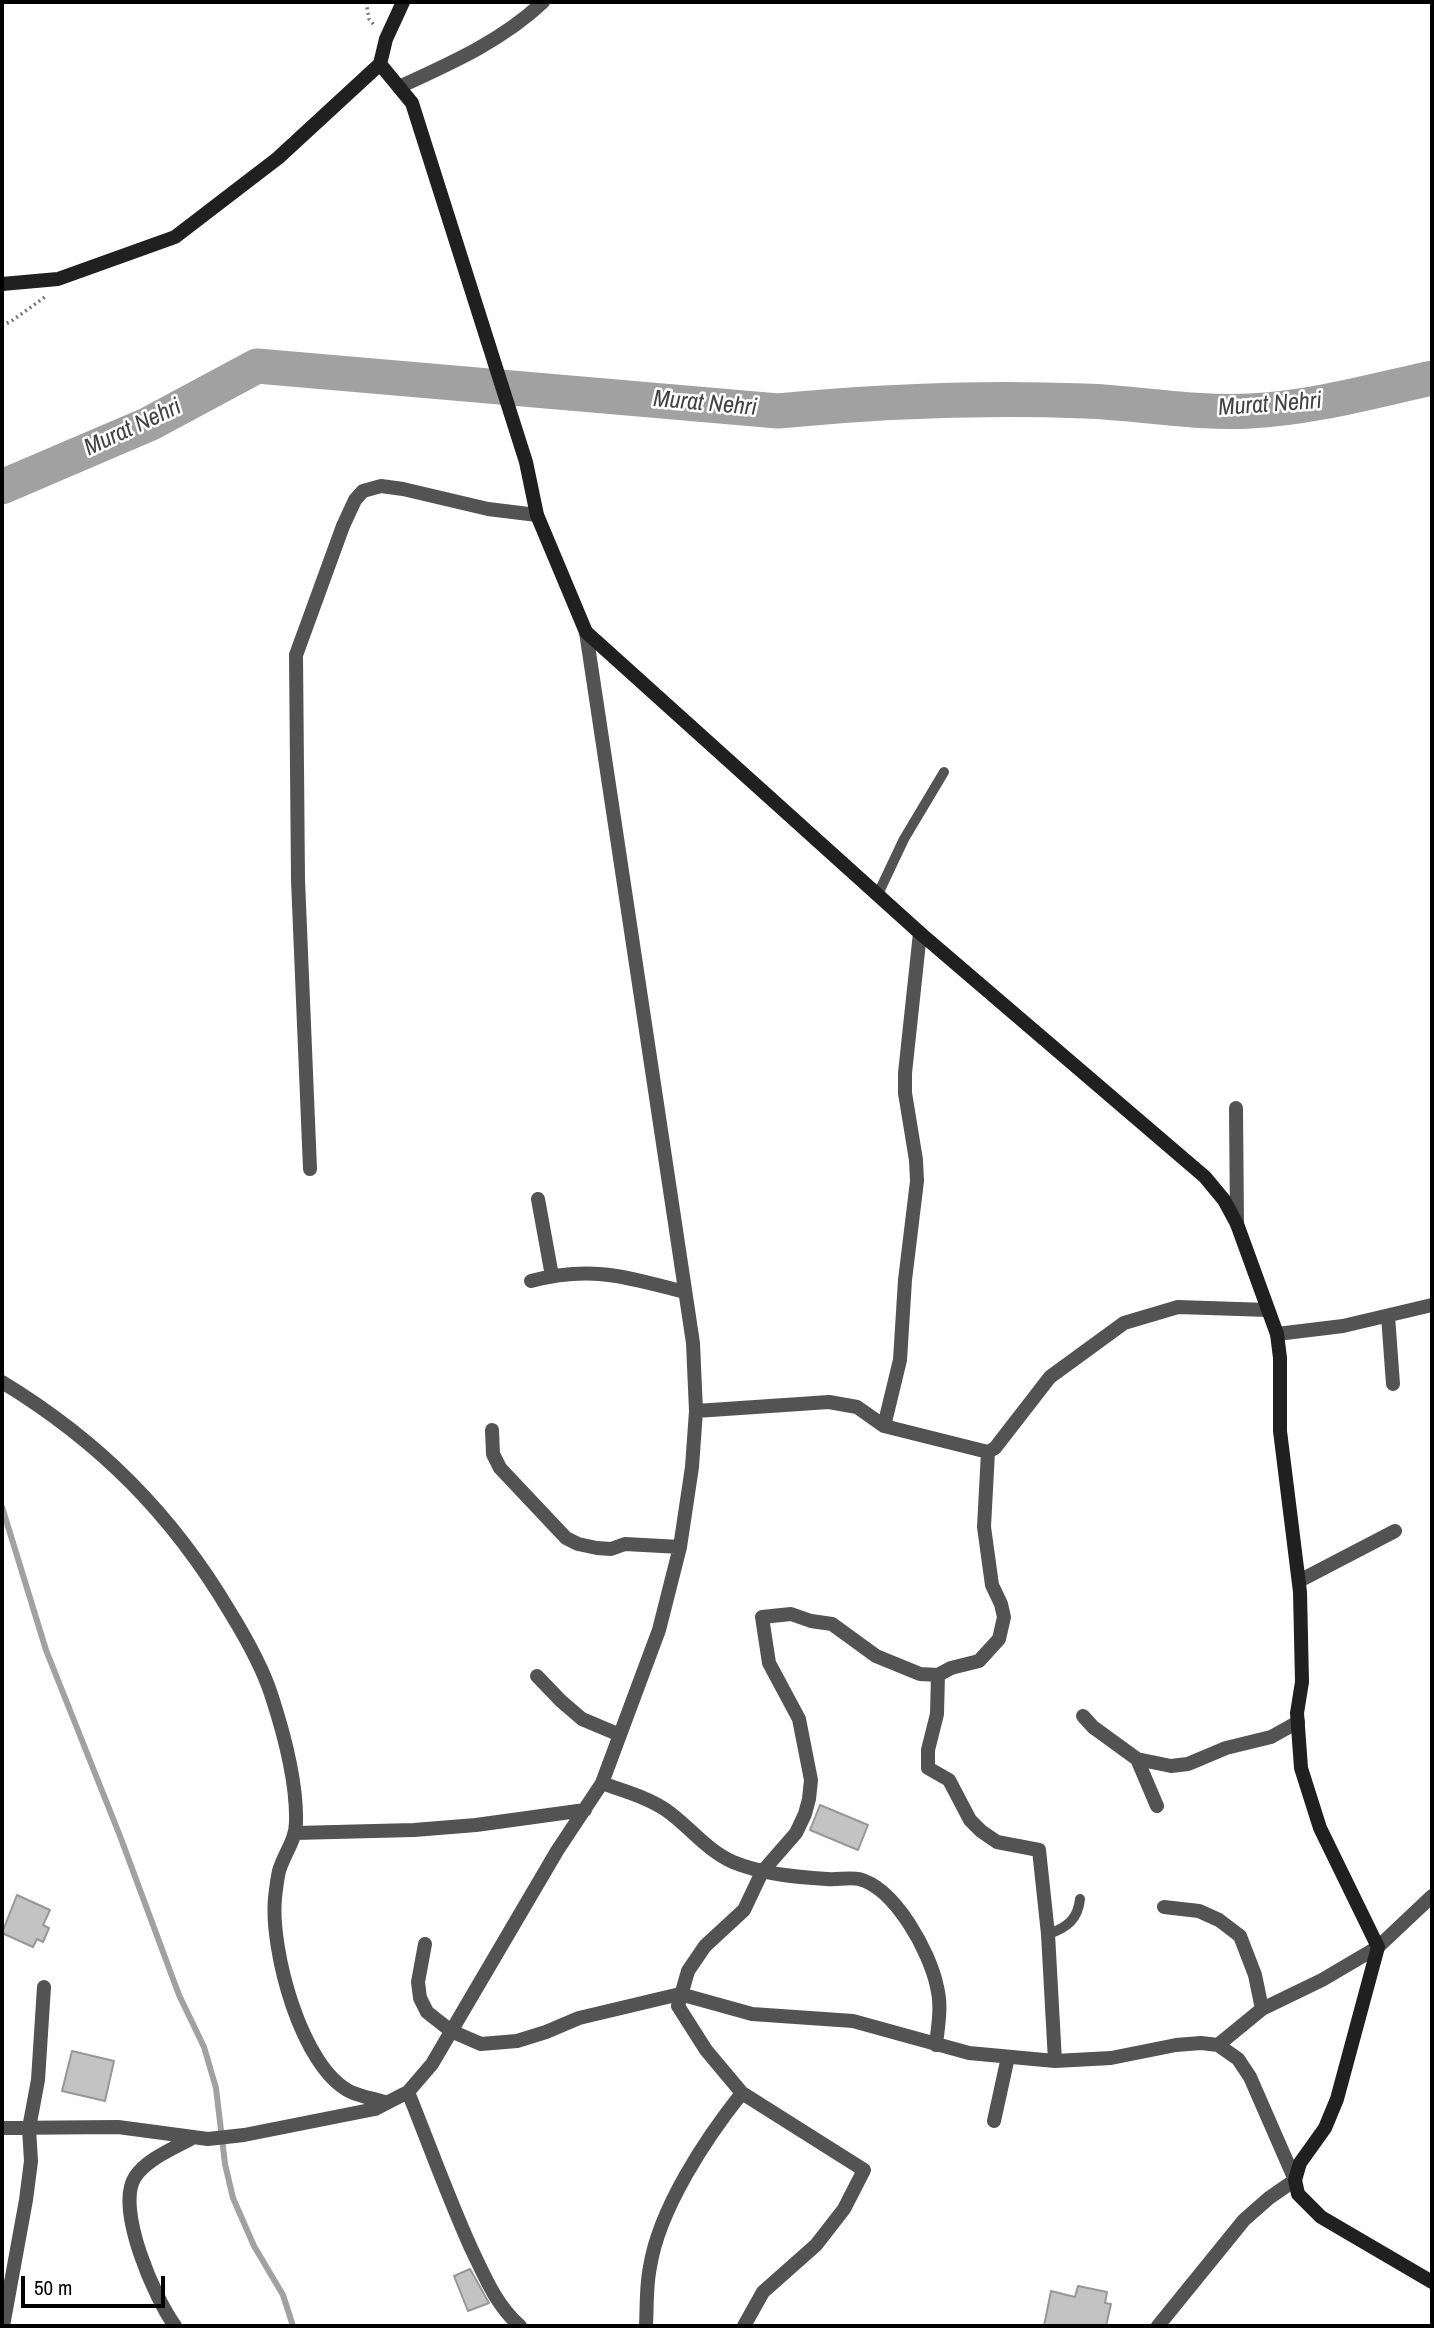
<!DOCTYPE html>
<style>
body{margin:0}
#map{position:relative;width:1434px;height:2328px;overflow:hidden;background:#fff;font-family:"Archivo Narrow",sans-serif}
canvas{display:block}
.frame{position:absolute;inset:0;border:4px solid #000;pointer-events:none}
.scale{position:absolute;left:21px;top:2276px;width:144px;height:32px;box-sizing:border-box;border:4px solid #000;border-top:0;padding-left:9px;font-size:21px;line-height:24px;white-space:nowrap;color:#000;-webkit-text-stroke:5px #fff;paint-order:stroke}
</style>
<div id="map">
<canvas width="1434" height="2328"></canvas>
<div class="frame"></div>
<div class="scale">50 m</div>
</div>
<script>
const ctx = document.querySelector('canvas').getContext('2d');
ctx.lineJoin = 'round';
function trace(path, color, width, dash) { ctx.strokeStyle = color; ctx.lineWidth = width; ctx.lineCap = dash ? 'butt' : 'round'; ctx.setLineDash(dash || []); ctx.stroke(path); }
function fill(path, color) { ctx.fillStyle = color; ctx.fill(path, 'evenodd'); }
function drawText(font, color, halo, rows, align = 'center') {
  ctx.font = font + ' "Archivo Narrow",sans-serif'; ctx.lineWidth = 5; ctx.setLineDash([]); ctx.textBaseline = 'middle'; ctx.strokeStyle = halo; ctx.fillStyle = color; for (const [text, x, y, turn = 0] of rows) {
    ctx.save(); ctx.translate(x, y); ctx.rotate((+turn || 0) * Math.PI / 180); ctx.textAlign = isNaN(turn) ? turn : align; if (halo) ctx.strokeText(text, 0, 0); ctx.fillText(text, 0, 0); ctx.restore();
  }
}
const stream = new Path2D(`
 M2 1507 46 1650 120 1836 179 1995 204 2047 216 2088 225 2164 233 2198 254 2246 283 2295 293 2326`);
const river = new Path2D(`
 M2 487 149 424 257 366 778 411C881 401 982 397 1085 401 1140 403 1195 414 1250 411 1312 408 1372 391 1432 378`);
const building = new Path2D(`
 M820 1805 868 1825 858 1850 810 1830Z
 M17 1895 50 1910 43 1925 49 1928 43 1942 37 1939 33 1947 2 1933Z
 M72 2051 114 2061 105 2101 62 2091Z
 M470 2269 489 2303 468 2311 454 2276Z
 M1078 2286 1107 2292 1105 2303 1111 2304 1106 2326H1044L1051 2291 1075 2297Z`);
const path = new Path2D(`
 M366 2 369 19 374 25
 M2 326 13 320 45 297`);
const lane = new Path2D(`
 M878 894 904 839 944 772
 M1048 1934C1067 1928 1078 1919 1080 1899`);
const street = new Path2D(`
 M399 87C449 64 502 41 543 2
 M1236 1108 1237 1224
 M310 1169 298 880 296 655 343 526 355 500 363 491 381 486 403 489 488 509 537 515
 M538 1199 552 1276
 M531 1281C591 1265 626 1277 685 1292
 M1388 1316 1393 1384
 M1277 1334 1343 1326 1432 1305
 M2 1382C99 1441 172 1514 230 1612 246 1638 263 1668 272 1697 284 1734 297 1784 296 1822 296 1840 284 1854 279 1871 277 1880 276 1889 275 1898 270 1949 301 2068 351 2092 362 2097 376 2099 387 2103
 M696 1411 829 1402 857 1407 884 1426 988 1452 995 1448 1050 1377 1124 1323 1178 1307 1268 1310
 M884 1426 900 1360 905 1280 917 1181 916 1160 905 1093V1073L920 933
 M492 1430 493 1454 500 1468 566 1538 578 1544 597 1548 611 1549 625 1544 680 1547
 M1299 1581 1395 1531
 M938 1675 937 1714 928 1750V1768L949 1780 970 1820 981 1831 997 1842 1039 1850 1048 1934 1055 2061
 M537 1676 561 1701 582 1719 620 1735
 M1083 1716 1093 1727 1137 1759 1171 1766 1188 1764 1226 1748 1271 1737 1298 1722
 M1137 1759 1157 1806
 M602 1783C623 1791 647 1797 666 1810 689 1826 706 1850 733 1862 762 1874 795 1877 827 1879 837 1880 849 1877 859 1879 895 1888 930 1952 937 1987 942 2006 938 2026 936 2045
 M295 1833 414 1830 476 1825 585 1810
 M1164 1907 1199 1911 1219 1920 1240 1936 1255 1975 1262 2009
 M425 1944 418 1982 420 1998 427 2012 451 2031 481 2044 517 2041 546 2032 579 2018 680 1994 752 2014 853 2021 969 2053 1055 2061 1111 2058 1176 2045 1201 2043 1218 2045 1238 2059 1250 2077 1295 2180 1269 2198 1244 2220 1158 2326
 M1218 2045 1262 2009 1322 1980 1378 1947 1432 1896
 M408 2092C429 2144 448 2197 471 2248 485 2277 496 2305 520 2326
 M994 2121 1008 2057
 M2 2128 118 2127 208 2139 244 2135 375 2109 408 2092 432 2064 557 1851 602 1783 659 1630 680 1547 692 1467 696 1411 693 1343 586 632
 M3 2326 26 2200 31 2161 29 2128 38 2080 44 1987
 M175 2326C155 2299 115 2208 135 2177 148 2158 175 2148 194 2137
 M646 2326C647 2307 646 2286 650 2267 659 2209 706 2138 742 2093
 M744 2326 763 2292 816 2245 844 2209 864 2170 742 2093 706 2050 678 2006 688 1971 705 1946 744 1910 762 1872 796 1833 805 1814 809 1799 811 1780 799 1719 769 1663 762 1617 791 1614 811 1621 832 1624 876 1656 920 1674 938 1675 951 1668 979 1661 999 1639 1004 1617 1001 1604 992 1585 984 1527 988 1452`);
const secondary = new Path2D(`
 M380 64 412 103 526 462 537 515 586 632 920 933 1205 1177 1224 1200 1237 1224 1277 1334 1280 1358V1431L1300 1592 1302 1682 1297 1713 1301 1768 1320 1828 1378 1947 1337 2099 1325 2128 1300 2163 1295 2180 1298 2194 1321 2217 1432 2282
 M2 284 58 279 175 237 278 158 380 64 386 39 403 2`);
const waterNames = [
 ["Murat Nehri",705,404,5],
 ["Murat Nehri",1270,405,-4],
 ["Murat Nehri",133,428,-25]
];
trace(stream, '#a1a1a1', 6);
trace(river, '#a1a1a1', 35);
fill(building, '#c3c3c3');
trace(building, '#979797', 2);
trace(path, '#757575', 3.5, [2, 3.5]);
trace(lane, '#535353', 10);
trace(street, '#535353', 14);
trace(secondary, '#202020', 14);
drawText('italic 24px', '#424242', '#fff', waterNames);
</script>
